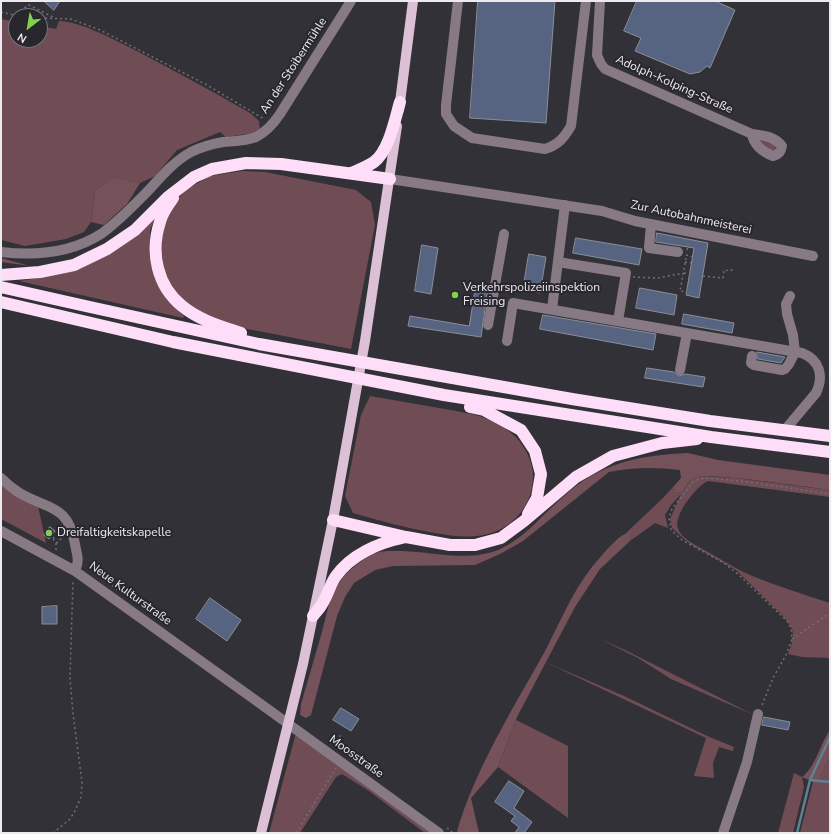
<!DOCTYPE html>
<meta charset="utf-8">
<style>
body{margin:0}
#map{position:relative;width:831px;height:834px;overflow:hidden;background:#333138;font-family:"Nunito Sans",sans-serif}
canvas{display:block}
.frame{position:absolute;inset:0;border:2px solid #edebf0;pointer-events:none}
.north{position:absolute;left:8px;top:8px;width:40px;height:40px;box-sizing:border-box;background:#29272e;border:1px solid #77757c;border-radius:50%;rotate:211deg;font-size:11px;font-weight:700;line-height:16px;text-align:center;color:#edebf0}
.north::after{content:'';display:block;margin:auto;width:14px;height:18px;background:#82d050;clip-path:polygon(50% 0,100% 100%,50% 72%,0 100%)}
</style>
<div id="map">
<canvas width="831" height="834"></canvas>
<div class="frame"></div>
<div class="north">N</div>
</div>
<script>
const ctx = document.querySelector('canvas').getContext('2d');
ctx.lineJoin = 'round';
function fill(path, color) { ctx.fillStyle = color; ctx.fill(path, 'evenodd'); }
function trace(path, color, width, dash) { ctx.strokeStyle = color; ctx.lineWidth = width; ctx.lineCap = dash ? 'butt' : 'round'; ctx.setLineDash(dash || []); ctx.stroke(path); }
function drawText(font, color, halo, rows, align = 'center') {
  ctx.font = font + ' "Nunito Sans",sans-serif'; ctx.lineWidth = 4; ctx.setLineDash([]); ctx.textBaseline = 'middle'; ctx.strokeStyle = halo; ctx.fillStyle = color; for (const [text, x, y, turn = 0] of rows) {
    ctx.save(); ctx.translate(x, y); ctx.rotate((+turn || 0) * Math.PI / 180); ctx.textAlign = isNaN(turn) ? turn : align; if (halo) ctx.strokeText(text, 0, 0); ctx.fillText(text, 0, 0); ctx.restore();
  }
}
const green = new Path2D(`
 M1 19 16 22V40H40V26L56 29 59 21C82 22 110 38 131 48 171 69 210 90 250 113L259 121 260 129 253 133 226 137 220 132 177 150 155 176 140 183 114 177 95 191 91 222 84 232 66 239 25 246 1 240Z
 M763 140 775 145 776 149 771 151 760 142Z
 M242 171 265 172 356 190 371 202 375 225 351 349 222 324 200 315 173 292 159 258 165 219 176 200 189 188 210 176Z
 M160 208 150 230V254L155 279 166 299 184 316 183 318 19 281 44 277 82 268Z
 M370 396C393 400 416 404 439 408 456 411 479 414 494 422 505 428 515 434 522 445 548 480 525 528 483 535 467 538 451 536 435 533 407 528 380 521 353 513L345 496 361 415Z
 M699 476 735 478 830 490V497L708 481C698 486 692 495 685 504 681 511 675 521 678 529 682 539 696 545 704 550 719 558 734 568 750 575 776 586 803 594 830 603V658L802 657 788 654C795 636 796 630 782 615L736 570 690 544 672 528 670 519 681 494 671 505 665 515 668 528 655 523 630 541 632 535H624L663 498 673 487 674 493 682 492 693 477Z
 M1 482 38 506 46 543 1 519Z
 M600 639 625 650 754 715 671 679 638 658Z
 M545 662 624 696 707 736 734 747 733 751 719 747 713 763 714 778 694 776 706 738Z
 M516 720 568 746V818L498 767Z
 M296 733 431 833H425L369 791 342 774 336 777 300 833H269Z
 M830 756V833H800L813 782H816Z
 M794 773 802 777 804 787 793 833H778Z`);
const forest = new Path2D(`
 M114 177 140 183 127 204 104 225 91 222 95 191Z
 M1 258 30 266 1 262Z
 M688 453 718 460 830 475V490C812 488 702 471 693 478 689 481 685 488 682 492L674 493 673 487 681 478 680 470C657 467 632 467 609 472L523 541 500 554 475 565 393 566 375 570 354 583 345 597 337 616 311 715 306 718 300 715 301 704C308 680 315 656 322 632 328 610 330 591 346 574 353 567 363 559 373 554 382 550 393 551 402 551 434 552 467 562 498 550 524 539 542 515 563 497 599 463 640 455 688 453Z
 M632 534 630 541 600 569 575 607 517 717 498 767 471 798 479 833H459L457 831C476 767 513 709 545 651 559 624 571 595 589 571 596 562 614 540 623 535 625 534 629 535 632 534Z
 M830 730V756L816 783 802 777C815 768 820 744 830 730Z`);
const stream = new Path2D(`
 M810 780 830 782
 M797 833 810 780 830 737`);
const building = new Path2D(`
 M44 1H60L54 10Z
 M478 1H555L546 123 470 118Z
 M637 1H715L735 10 710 68 707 66 700 72 690 74 635 51 641 38 624 31Z
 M657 233 708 243 699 298 686 295 694 248 656 242Z
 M576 238 642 249 639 265 573 253Z
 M422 245 438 248 431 294 415 291Z
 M529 254 546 257 540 293 523 290Z
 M476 285 488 287 481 337 408 326 410 316 469 326Z
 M640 288 677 295 674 315 636 308Z
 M684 314 734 323 732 333 682 324Z
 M543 315 656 334 653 350 540 329Z
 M757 352 785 357 781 363 758 359Z
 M647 368 674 372 679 376 685 374 705 377 703 387 645 378Z
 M50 527 55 531 49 539 44 535Z
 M210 598 241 620 227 641 196 619Z
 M57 606V624H42V607Z
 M341 708 359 719 351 731 333 720Z
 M764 717 790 722 788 730 762 725Z
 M509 781 524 791 514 808 532 822 524 833H515L519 827 511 821 515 816 495 802Z`);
const path = new Path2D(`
 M1 12 18 16
 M20 16 21 10 29 5 53 17
 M40 18 71 19 100 30 207 85 264 119
 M687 250 689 240
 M686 255 693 257
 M686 258 680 291 687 292
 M685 262 691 263
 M684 273 690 274
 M703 276 723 278 724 270 730 271 733 269
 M633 277 658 278 678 274 683 275
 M53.5 539a3.5 3.5 0 1 1 7 0a3.5 3.5 0 1 1-7 0Z
 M56 550V542
 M104 580 134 601
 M792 639 830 613
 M762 705 773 678 786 655 792 639 791 628 787 621 739 575 724 563 682 540 671 530 669 518 672 509 693 482 699 479 707 478 748 482 830 494
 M337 747 341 733
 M447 828 453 833
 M53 833 69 820 74 813 81 797 82 782 73 714 70 678 73 581
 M296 833 336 768`);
const minor = new Path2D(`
 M458 1 446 105V114L454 126 472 138 545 149C558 145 564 138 571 126L586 1
 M600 1 597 55 601 64 605 69 752 134C764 136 774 136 782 146 781 152 779 154 773 156 763 152 754 145 752 134
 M390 179 602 211 635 221 813 256
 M651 224 649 248 678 252
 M1 252C35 256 71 253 101 234 118 222 132 207 146 193 160 178 173 162 191 152 201 147 212 144 223 142 234 141 246 141 256 137 266 132 274 123 280 114L351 1
 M558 262 626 273 618 321
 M552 309 565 205
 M488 325 504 234
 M507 341 513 303 802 353C820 360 824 376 816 393L784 431
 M752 356 751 363 754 365 782 370 785 369 789 364 795 352 793 335 787 314 786 304 790 296
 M680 370 687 333
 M1 478C6 483 12 488 18 492 47 510 68 503 75 544 77 556 80 560 75 571
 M1 531 75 571 258 702 439 833
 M723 833 747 762 758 714`);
const major = new Path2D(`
 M399 110 413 1
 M261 833 303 664 333 520 365 341 397 126`);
const highway = new Path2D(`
 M351 173C358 170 367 167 374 162 389 151 395 119 400 102
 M173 198C168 205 162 213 160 222 150 252 157 286 182 306 199 320 220 326 241 333
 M1 275 40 272 74 265 107 249 135 230 168 197 194 177 212 169 246 163 281 164 390 179
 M1 287 90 307 259 344 572 399 710 421 830 436
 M1 302 173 342 444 395 711 437 830 452
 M470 407 484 410 521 430 535 451 541 474 537 498 528 514
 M333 520 406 537 450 545H475L501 538 524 521 576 477 613 456 662 443 697 439
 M313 616C316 612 320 608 322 604 328 595 330 584 336 576 351 555 378 543 402 538`);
const markers = [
 [455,295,4,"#82d050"],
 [49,533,4,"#82d050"]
];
const streetNames = [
 ["An der Stoibermühle",294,66,-57],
 ["Adolph-Kolping-Straße",674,85,24],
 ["Zur Autobahnmeisterei",691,218,12],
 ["Neue Kulturstraße",130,594,36],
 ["Moosstraße",356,757,36]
];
const poiNames = [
 ["Verkehrspolizeiinspektion",463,288],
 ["Freising",463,302],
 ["Dreifaltigkeitskapelle",57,533]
];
fill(green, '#704d54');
fill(forest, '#755259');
trace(stream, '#5e8194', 2.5);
fill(building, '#576481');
trace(building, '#8a8e96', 1);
trace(path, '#727076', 1.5, [2, 3]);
trace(minor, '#877a84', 10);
trace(major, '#dcc1d6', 10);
trace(highway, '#fdddf7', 12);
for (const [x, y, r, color] of markers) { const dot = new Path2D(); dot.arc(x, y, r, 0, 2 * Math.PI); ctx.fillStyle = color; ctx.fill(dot); trace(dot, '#29272e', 1.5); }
drawText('12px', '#edebf0', '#29272e', streetNames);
drawText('12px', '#edebf0', '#29272e', poiNames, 'left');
</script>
